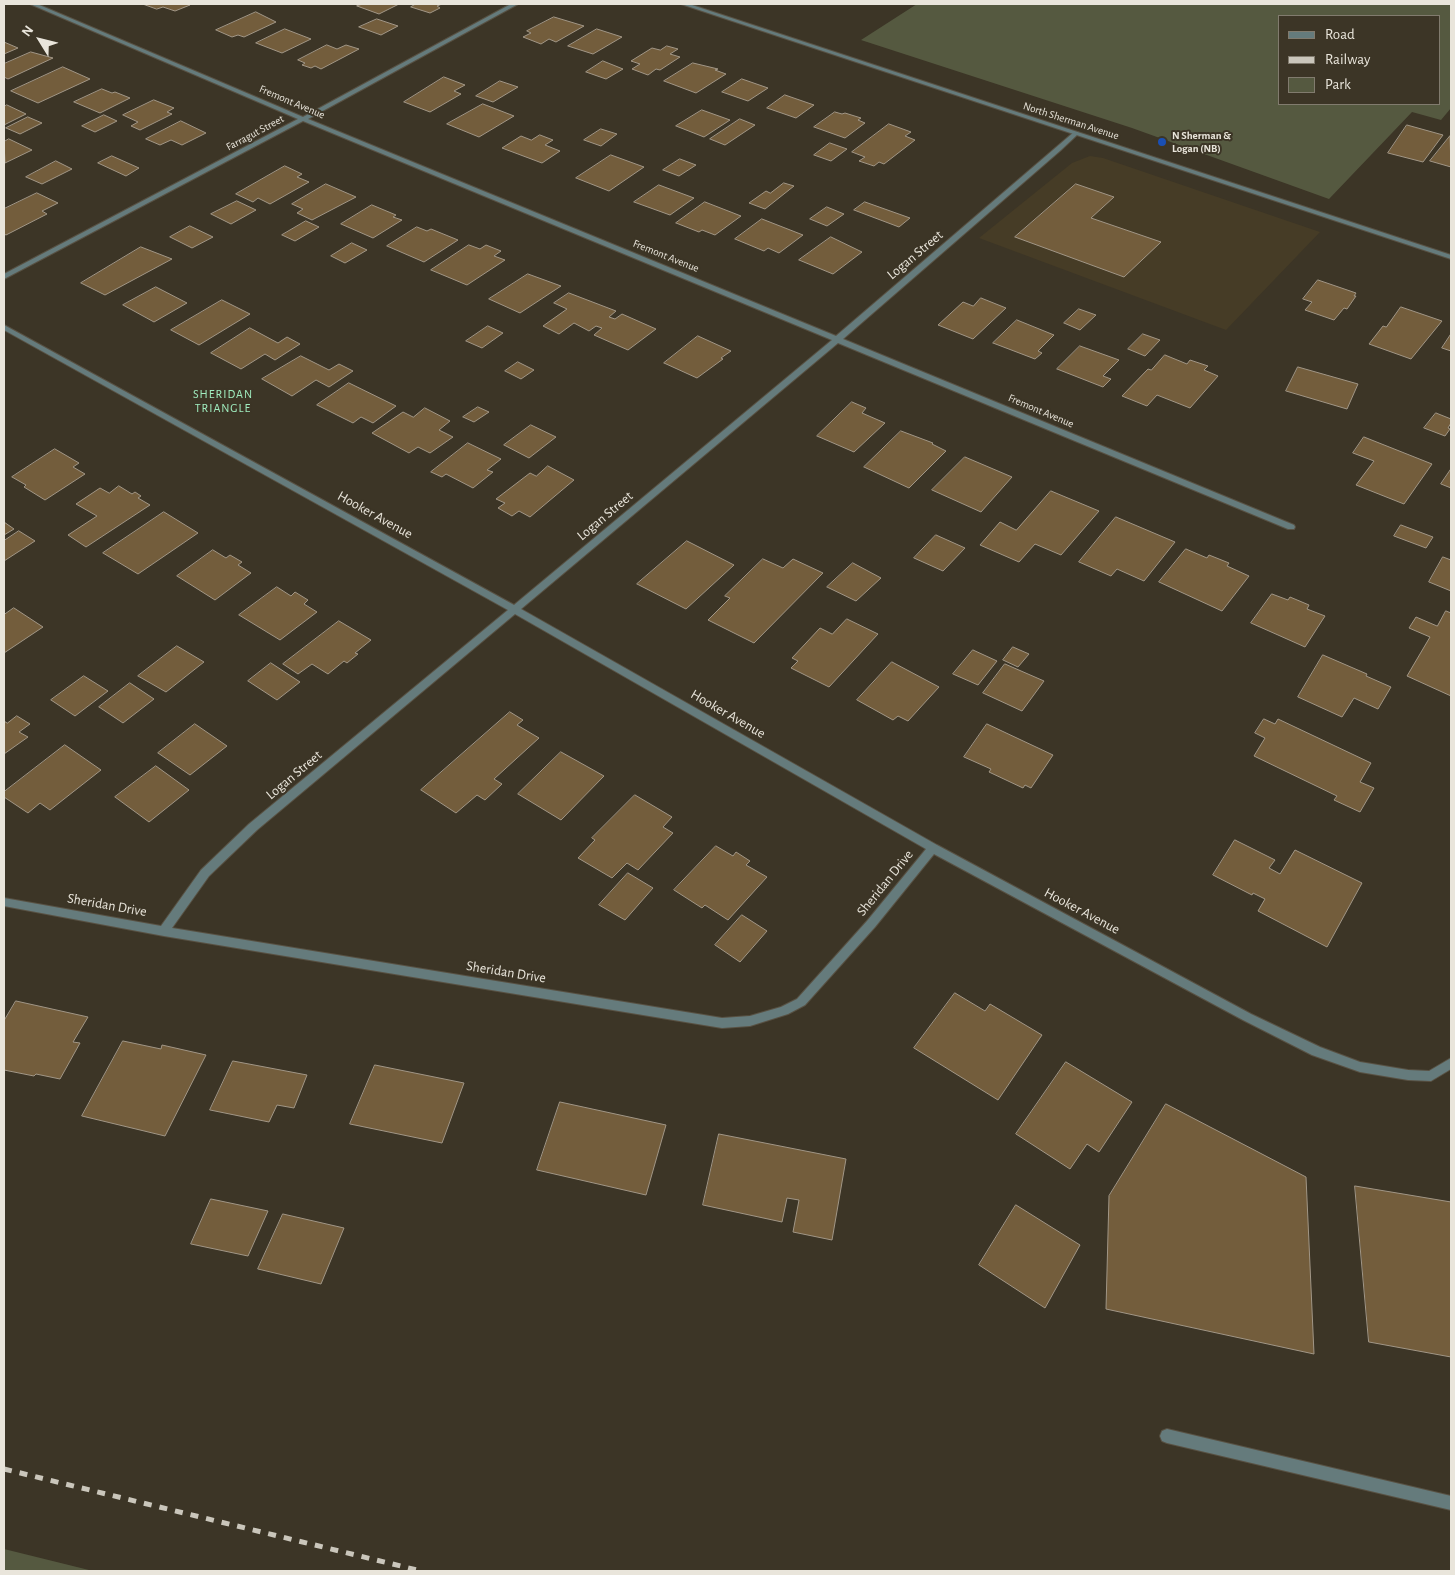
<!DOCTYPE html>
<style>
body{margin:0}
#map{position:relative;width:1455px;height:1575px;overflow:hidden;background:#3c3526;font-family:"Alegreya Sans",sans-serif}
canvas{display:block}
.frame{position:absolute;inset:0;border:5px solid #e9e5db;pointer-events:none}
.legend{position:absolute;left:1278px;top:15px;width:162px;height:90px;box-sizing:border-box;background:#3c3526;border:1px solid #817b6e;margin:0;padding:6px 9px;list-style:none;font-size:15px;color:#e9e5db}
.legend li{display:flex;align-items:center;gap:10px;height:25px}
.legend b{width:25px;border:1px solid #817b6e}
.north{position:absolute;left:15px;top:15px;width:50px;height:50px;-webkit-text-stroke:4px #3c3526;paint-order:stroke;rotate:306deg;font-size:14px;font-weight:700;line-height:20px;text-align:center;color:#e9e5db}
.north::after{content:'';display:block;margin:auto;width:18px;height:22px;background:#e9e5db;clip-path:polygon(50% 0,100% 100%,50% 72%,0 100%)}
</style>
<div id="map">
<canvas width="1455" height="1575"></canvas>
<div class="frame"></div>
<ul class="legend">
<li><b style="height:6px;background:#657b7c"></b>Road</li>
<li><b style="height:6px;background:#cac6bb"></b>Railway</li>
<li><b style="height:14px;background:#555940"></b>Park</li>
</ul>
<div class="north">N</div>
</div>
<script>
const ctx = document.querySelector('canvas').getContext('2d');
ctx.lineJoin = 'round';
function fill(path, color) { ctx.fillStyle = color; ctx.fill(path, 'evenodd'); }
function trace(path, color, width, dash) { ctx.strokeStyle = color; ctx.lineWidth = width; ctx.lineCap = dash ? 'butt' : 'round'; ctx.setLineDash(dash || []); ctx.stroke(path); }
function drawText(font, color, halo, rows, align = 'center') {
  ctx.font = font + ' "Alegreya Sans",sans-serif'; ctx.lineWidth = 4; ctx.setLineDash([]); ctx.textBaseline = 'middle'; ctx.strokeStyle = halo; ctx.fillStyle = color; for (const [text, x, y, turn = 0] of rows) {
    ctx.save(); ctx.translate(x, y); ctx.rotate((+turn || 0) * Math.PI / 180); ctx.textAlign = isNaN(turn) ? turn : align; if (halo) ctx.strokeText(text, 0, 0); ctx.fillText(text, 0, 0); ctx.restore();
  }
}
const built = new Path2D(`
 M1090 156 1103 158 1320 232 1226 330 979 238 1072 163Z`);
const green = new Path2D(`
 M917 4H1451V108L1441 120 1412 112 1329 199 1132 128 861 40ZM1279 16H1439V104H1279Z
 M4 1549 93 1571H4Z`);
const building = new Path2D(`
 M143 4H187L190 5 175 11 163 7 157 9Z
 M363 4H399L379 14 357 6Z
 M416 4H442L437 6 440 8 430 13 411 7Z
 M256 12 276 22 244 37 238 35 232 37 216 30Z
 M554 17 584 26 556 42 549 39 541 44 523 37 531 33 527 31Z
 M377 19 398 26 381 35 359 27Z
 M285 29 311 39 282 53 256 43Z
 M597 29 622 37 593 54 568 46Z
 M4 42 18 48 4 54Z
 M327 45 337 49 346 45 359 49 321 69 315 66 311 68 302 65 305 63 298 60Z
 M667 46 678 49 670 54 680 57 660 70 656 69 648 75 632 69 640 64 631 61 652 48 660 50Z
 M31 52 53 58 8 79 4 77V64Z
 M603 61 623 69 606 79 586 72Z
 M693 63 718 69 715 70 726 74 696 93 664 81Z
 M63 67 90 79 38 103 11 91Z
 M444 77 465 85 454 91 461 94 430 112 404 102Z
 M742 79 768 88 748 101 722 92Z
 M500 81 518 87 493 102 476 96Z
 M102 89 112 93 115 92 130 98 100 113 74 102Z
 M785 95 814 105 796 118 767 108Z
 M154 100 174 108 167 112 172 114 140 130 131 126 138 122 123 115Z
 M483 104 514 116 479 137 447 124Z
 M7 105 26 114 4 125V107Z
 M702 110 730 120 704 137 676 126Z
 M835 112 842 114 845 113 861 118 858 120 865 123 845 138 814 127Z
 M104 115 117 121 95 132 82 126Z
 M28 117 42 123 20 134 6 128Z
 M740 119 755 125 725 145 710 139Z
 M181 121 206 133 182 145 171 140 160 145 146 139Z
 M889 124 911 132 905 136 915 140 884 164 879 162 874 166 859 161 865 157 852 152Z
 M1407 125 1443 135 1423 162 1388 153Z
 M601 129 617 134 601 146 584 140Z
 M540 135 553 140 545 145 560 151 542 163 502 148 521 136 531 140Z
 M1450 136 1451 167 1430 161Z
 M9 139 32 150 5 163 4 142Z
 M830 143 847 149 831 161 814 155Z
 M611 155 644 167 609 191 576 178Z
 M112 156 139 168 126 176 98 163Z
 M680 159 696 165 679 176 663 170Z
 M56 161 72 169 42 184 26 177Z
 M285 166 302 174 297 177 309 182 270 204 258 198 253 202 236 194Z
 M784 183 794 186 765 209 749 203 766 191 770 193Z
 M326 184 356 197 312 220 297 213 303 209 292 204Z
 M1076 184 1114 197 1091 218 1161 242 1124 277 1015 237Z
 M659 185 694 198 670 215 634 202Z
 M37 193 58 203 42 211 47 214 6 235 4 234V209Z
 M237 201 256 210 231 224 211 214Z
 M705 202 741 216 715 235 702 230 699 232 676 223Z
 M865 202 910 218 899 227 854 210Z
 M372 205 396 215 393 217 402 220 373 238 341 224Z
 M827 207 844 214 827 226 810 219Z
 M762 219 803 235 779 253 768 248 764 251 735 239Z
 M306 221 319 227 295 241 282 235Z
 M190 226 213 237 192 248 170 237Z
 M417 227 427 231 431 229 458 240 424 262 387 246Z
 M831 237 862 252 833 274 799 260Z
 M352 243 367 250 345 263 331 256Z
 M469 245 480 249 486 245 501 251 494 256 505 260 467 285 431 270Z
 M141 247 172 259 105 295 81 283Z
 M528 274 561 286 520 313 489 299Z
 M1318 280 1356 293 1354 296H1356L1347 309 1344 308 1334 320 1305 310 1312 302 1303 299Z
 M156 287 187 303 154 322 123 305Z
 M569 293 616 311 609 317 615 319 622 314 656 329 628 350 594 335 602 328 596 326 589 331 574 323 559 334 543 326 567 309 554 303Z
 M981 298 1006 308 973 339 938 325 963 302 973 306Z
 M222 300 250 314 199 345 171 330Z
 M1401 307 1442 321 1411 359 1369 344 1383 326 1386 327Z
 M1079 309 1096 315 1080 330 1064 323Z
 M1017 320 1054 335 1038 351 1042 353 1035 359 993 343Z
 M488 326 503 333 482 348 466 341Z
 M250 328 278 343 287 337 300 344 275 360 265 354 241 369 211 353Z
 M1143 334 1160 340 1145 356 1128 349Z
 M1451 334V351L1442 348Z
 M698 336 731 351 721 358 723 359 697 378 664 363Z
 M1080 346 1119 360 1103 376 1111 379 1103 387 1057 369Z
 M1165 355 1187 364 1190 360 1208 366 1204 370 1218 376 1190 408 1157 395 1147 406 1122 396 1148 369 1151 370Z
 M301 356 329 370 339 364 353 371 329 387 316 380 292 396 262 379Z
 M518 362 534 370 521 379 505 371Z
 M1298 367 1358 384 1347 409 1286 391Z
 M349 383 396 406 373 423 361 417 353 423 317 405Z
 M852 402 866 408 862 413 885 423 854 452 817 436Z
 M478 407 489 412 474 422 463 417Z
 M425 408 450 421 439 430 453 437 430 453 418 447 409 453 372 433 403 412 413 417Z
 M1436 413 1451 419V423L1448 428 1450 429 1445 436 1424 428Z
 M531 425 556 437 529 458 504 445Z
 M901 431 933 443 932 444 946 451 909 488 864 467Z
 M1364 437 1432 464 1404 504 1356 485 1374 461 1353 453Z
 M468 443 501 459 487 470 493 472 473 488 446 474 442 477 431 472Z
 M55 449 79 463 73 467 85 474 45 500 24 487 26 485 12 477Z
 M965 457 1012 477 981 512 932 490Z
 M548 466 574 480 530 517 519 511 512 516 498 508 505 503 496 499 530 473 536 476Z
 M1451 469V488L1441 484Z
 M119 486 132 494 135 492 141 496 138 498 150 505 86 547 68 535 97 516 76 504 100 488 109 493Z
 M1051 491 1099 511 1061 555 1035 544 1019 562 980 545 1000 522 1016 530Z
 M164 512 198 533 138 574 103 553Z
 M1116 517 1175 542 1144 581 1117 569 1111 576 1079 562Z
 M4 522 14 529 4 535Z
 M1401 525 1433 537 1426 548 1394 536Z
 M19 531 35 541 4 561V541Z
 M936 535 965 548 943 571 914 558Z
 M687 541 734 565 686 609 637 584Z
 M1186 549 1207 558 1209 555 1229 563 1227 566 1249 576 1222 611 1159 582Z
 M213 550 226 558 230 555 242 562 238 565 251 573 215 600 177 576Z
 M1443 557 1451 560V591L1429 582Z
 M763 559 783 568 793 559 823 573 754 643 708 620 730 598 725 596Z
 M853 563 881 578 856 601 827 587Z
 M277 587 291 596 295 592 308 600 304 604 317 612 280 640 239 615Z
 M1272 594 1288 600 1290 597 1309 605 1307 609 1325 616 1305 647 1251 623Z
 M14 608 43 627 4 653V615Z
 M1446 611 1451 613V696L1407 676 1430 637 1409 628 1416 617 1437 626Z
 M847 619 878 634 829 687 791 668 798 661 792 658 820 628 832 634Z
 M339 621 371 640 355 653 358 654 347 663 344 661 328 674 312 664 298 674 283 664Z
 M177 646 204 662 166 692 138 676Z
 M1013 647 1029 654 1018 667 1003 660Z
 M973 650 997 661 978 685 953 674Z
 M1323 655 1367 674 1366 676 1391 687 1378 709 1354 698 1342 717 1298 697Z
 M892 662 939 687 908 721 898 716 893 720 857 700Z
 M271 663 300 682 277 700 248 681Z
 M1005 664 1044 681 1022 711 983 693Z
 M84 676 108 691 75 716 51 700Z
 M130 683 154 699 123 723 99 707Z
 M510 712 523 720 517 725 539 738 494 779 502 784 485 800 477 795 456 813 421 790Z
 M17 716 30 724 19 732 28 737 4 754V721L7 723Z
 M1264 719 1275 724 1278 719 1371 763 1360 782 1374 788 1360 812 1334 800 1337 796 1254 756 1265 738 1255 733Z
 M195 724 227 746 190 775 158 753Z
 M987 724 1053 755 1031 788 1025 785 1023 788 989 772 991 769 964 757Z
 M65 745 101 770 50 810 40 803 28 813 4 797V792Z
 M561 752 604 776 561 820 518 794Z
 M156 766 189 790 149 822 115 797Z
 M635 795 672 817 663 827 673 833 638 870 627 863 612 878 578 858 595 840 592 838Z
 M1235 840 1275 860 1269 868 1280 874 1295 850 1362 883 1327 947 1258 911 1265 899 1253 893 1252 895 1213 875Z
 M716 846 733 856 736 852 750 861 746 865 767 877 728 920 705 905 702 908 674 890Z
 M628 873 653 888 625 920 599 905Z
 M742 915 767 931 740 962 715 945Z
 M955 993 985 1011 990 1004 1042 1035 998 1100 914 1048Z
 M16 1001 88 1017 73 1042 80 1043 60 1079 36 1074 34 1076 4 1070V1021Z
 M123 1041 161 1049 162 1045 206 1055 165 1136 82 1116Z
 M233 1061 307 1075 294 1108 277 1105 269 1122 210 1110Z
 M1066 1062 1132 1102 1099 1152 1087 1144 1070 1169 1016 1134Z
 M375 1065 464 1083 442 1143 350 1124Z
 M560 1102 666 1125 646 1195 537 1170Z
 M1166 1104 1306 1177 1314 1354 1106 1309 1109 1196Z
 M719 1134 846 1159 832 1240 793 1232 799 1200 787 1198 782 1222 703 1205Z
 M1355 1186 1451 1202V1357L1369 1342Z
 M211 1199 268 1211 248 1256 191 1244Z
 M1016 1205 1080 1245 1045 1308 979 1265Z
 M283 1214 344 1228 321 1284 258 1269Z`);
const service = new Path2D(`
 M1167 1429 1451 1496V1510L1167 1443 1162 1441 1160 1436 1162 1431Z`);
const minor = new Path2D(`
 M30 4H37L303 117 511 4H518L308 119 836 336 1074 132H1078V134L1061 150 843 339 1294 525 1295 527 1294 529H1288L838 343 521 609 937 845 1251 1014 1320 1047 1360 1062 1408 1070 1429 1071 1451 1058V1069L1431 1081 1408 1080 1360 1072 1312 1055 1243 1020 934 854 875 927 805 1005 788 1014 750 1026 722 1028 164 936 4 906V898L161 926 201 870 249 824 508 610 4 330V325L514 605 832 340 303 121 4 279V274L298 119ZM515 614 926 849 867 921 797 999 781 1007 750 1016 722 1018 172 928 209 876 257 830Z`);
const tertiary = new Path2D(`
 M681 4H689L1451 255V259Z`);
const rail = new Path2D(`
 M4 1469 421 1571`);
const markers = [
 [1162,142,5,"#1a4fb4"]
];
const farStreetnames = [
 ["Fremont Avenue",292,102,23],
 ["North Sherman Avenue",1071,121,18],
 ["Farragut Street",255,133,-28],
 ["Fremont Avenue",666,256,22],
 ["Fremont Avenue",1041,411,23]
];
const farPoinames = [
 ["N Sherman &",1172,136],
 ["Logan (NB)",1172,149]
];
const farNeighbourhoodnames = [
 ["SHERIDAN",223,394],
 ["TRIANGLE",223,408]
];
const streetNames = [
 ["Logan Street",915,255,-40],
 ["Hooker Avenue",375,515,29],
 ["Logan Street",605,516,-40],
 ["Hooker Avenue",728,714,30],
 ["Logan Street",294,775,-40],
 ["Sheridan Drive",885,883,-51],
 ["Sheridan Drive",107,905,10],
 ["Hooker Avenue",1082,911,28],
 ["Sheridan Drive",506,972,9]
];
fill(built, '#463c26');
fill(green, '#555940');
fill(building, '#735d3c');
trace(building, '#a19686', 1);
trace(service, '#585143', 2);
trace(minor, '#585143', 2);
trace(tertiary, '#585143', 2);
fill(service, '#657b7c');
fill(minor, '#657b7c');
fill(tertiary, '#657b7c');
trace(rail, '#cac6bb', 5, [8, 8]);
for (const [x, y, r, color] of markers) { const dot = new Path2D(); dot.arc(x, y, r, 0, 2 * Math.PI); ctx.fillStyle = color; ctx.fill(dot); trace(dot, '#3c3526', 2); }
drawText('11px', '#e9e5db', '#3c3526', farStreetnames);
drawText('bold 11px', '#e9e5db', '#3c3526', farPoinames, 'left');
ctx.letterSpacing = '1px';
drawText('12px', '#a0edbf', '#3c3526', farNeighbourhoodnames);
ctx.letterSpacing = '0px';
drawText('14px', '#e9e5db', '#3c3526', streetNames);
</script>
